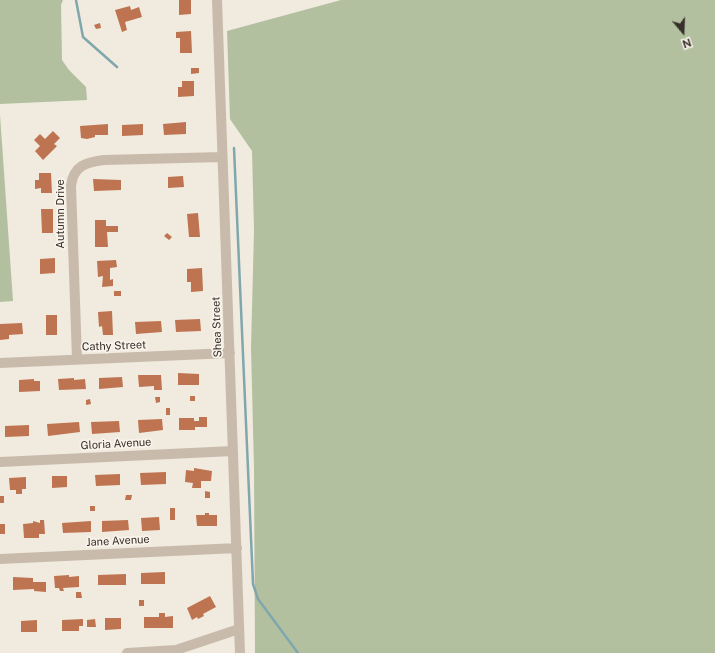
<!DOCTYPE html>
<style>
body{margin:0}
#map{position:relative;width:715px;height:653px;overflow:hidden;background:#f1eadf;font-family:"Public Sans",sans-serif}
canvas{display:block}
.north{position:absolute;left:663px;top:12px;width:40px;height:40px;-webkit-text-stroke:3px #f9f4eb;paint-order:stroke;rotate:161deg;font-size:11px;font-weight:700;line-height:16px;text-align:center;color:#372f2a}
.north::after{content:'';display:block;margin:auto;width:14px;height:18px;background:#372f2a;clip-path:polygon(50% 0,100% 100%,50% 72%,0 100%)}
</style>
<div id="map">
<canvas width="715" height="653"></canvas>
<div class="north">N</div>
</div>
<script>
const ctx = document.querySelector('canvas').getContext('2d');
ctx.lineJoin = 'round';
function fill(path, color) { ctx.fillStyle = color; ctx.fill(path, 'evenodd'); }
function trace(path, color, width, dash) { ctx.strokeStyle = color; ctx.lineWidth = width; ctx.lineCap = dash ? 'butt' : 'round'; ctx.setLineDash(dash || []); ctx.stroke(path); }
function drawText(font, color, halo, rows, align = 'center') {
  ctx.font = font + ' "Public Sans",sans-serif'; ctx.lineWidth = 3.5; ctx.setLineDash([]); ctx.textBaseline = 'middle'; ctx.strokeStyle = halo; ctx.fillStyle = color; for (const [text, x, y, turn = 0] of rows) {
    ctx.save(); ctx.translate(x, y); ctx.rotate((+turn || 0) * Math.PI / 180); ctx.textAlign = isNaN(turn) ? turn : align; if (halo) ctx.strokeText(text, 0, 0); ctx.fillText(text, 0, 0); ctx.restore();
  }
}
const green = new Path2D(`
 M0 0H63L61 5 62 60 69 70 86 87 87 100 0 104Z
 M341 0H715V653H255L254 468 251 348 254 231 252 151 230 119 227 31Z
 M0 115 13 301 0 302Z`);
const stream = new Path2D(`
 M76 0 83 37 117 67
 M234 148 253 584 258 599 298 653`);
const building = new Path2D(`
 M179 0H191V14L179 15Z
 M130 6 131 10 139 7 142 17 125 22 127 30 122 32 115 10Z
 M100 23 101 28 96 29 94 25Z
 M191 31 192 53H180V38H176V32Z
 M191 68H199V73L191 74Z
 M182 81H194V96L178 97V87H182Z
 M186 122V134L164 135 163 124Z
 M108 124V135H95V137L87 139 81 138 80 126Z
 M143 124V135L122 136V125Z
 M53 131 60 138 54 144 57 146 43 160 35 151 40 146 34 140 40 134 45 139Z
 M39 173H51L52 193H41V188L35 189V180H39Z
 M183 176 184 187 168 188V177Z
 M93 179 121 180V190L94 191Z
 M41 209H53V233H42Z
 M198 213 200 237H189L187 214Z
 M95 220H106V226H118V232H107L108 247H95Z
 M167 233 172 237 169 240 164 236Z
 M55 258V273L40 274V259Z
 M116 260 117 267 110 268V280L113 279V286L102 287 103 276 98 277 97 261Z
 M202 268 203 291 191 292V282H187V269Z
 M114 291H121V296H114Z
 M112 311 113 335H103L102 326 99 327 98 312Z
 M46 315H57V335H46Z
 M200 319 201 331 176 332 175 320Z
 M161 321 162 332 136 334 135 322Z
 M22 323 23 334 9 335V339L0 340V324Z
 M178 373 199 374V385H178Z
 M138 375H161L162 390H154V386L139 387Z
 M122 377 123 387 99 389V378Z
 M74 378V380L85 379 86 389 59 390 58 379Z
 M34 379V381H40V391L19 392V380Z
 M190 396H195V401H190Z
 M155 397H160V402L156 403Z
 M90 399 91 404 86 405V400Z
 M166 408H170V415H166Z
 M199 417H207V427H195V430H179V418H194V421H199Z
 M162 419 163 430 139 433 138 420Z
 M119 421 120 432 92 434 91 422Z
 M79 422 80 432 48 436 47 424Z
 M29 425V436L5 437V426Z
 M194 468 212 471 211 481H201V488H192L193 483 185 482 186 470 194 471Z
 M166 472V484L141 485 140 473Z
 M120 474V485L96 486 95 475Z
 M52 476H67V487L52 488Z
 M26 477V489H22V494H16V490H10L9 478Z
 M205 491 210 492V498H205Z
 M126 495H132L131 500H125Z
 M0 496H4V503H0Z
 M90 506H95V511H90Z
 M170 508H175V520H170Z
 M205 513H209V515H217V526H197L196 515H205Z
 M159 517 160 530 142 531 141 518Z
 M40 520H44L45 534H39V538H24L23 524 33 523V521L40 523Z
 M128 520 129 530 102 532V521Z
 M91 521V532L63 533 62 523Z
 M0 524H5V534H0Z
 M165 572V584H141V573Z
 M126 574V585H98V575Z
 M69 575V577L79 576V587L63 588 64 591H60L59 588H55L54 576Z
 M13 577 33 578V582H46V592L34 591V589L13 590Z
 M76 592H81L82 598H76Z
 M210 596 216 607 203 614 204 616 198 619 197 617 192 620 187 608Z
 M139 600H144V606H139Z
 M159 613H165V617L173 616V628H144V617H159Z
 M105 618H121V629L105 630Z
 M83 619V626H79V631H62V620Z
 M95 619 96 627H87V620Z
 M37 620V632H21V621Z`);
const street = new Path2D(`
 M217 0 240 653
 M77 359 71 186C73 166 86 162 104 160L222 157
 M0 363 230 353
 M0 462 233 451
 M0 559 237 548
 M127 653 176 650 239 629`);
const streetNames = [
 ["Autumn Drive",61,214,-90],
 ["Shea Street",217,327,-92],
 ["Cathy Street",114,346,-2],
 ["Gloria Avenue",116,444,-3],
 ["Jane Avenue",118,541,-3]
];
fill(green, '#b2c0a0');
trace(stream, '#80a7ad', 2.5);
fill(building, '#be7450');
trace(street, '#c9bbab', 10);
drawText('11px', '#372f2a', '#f9f4eb', streetNames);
</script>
